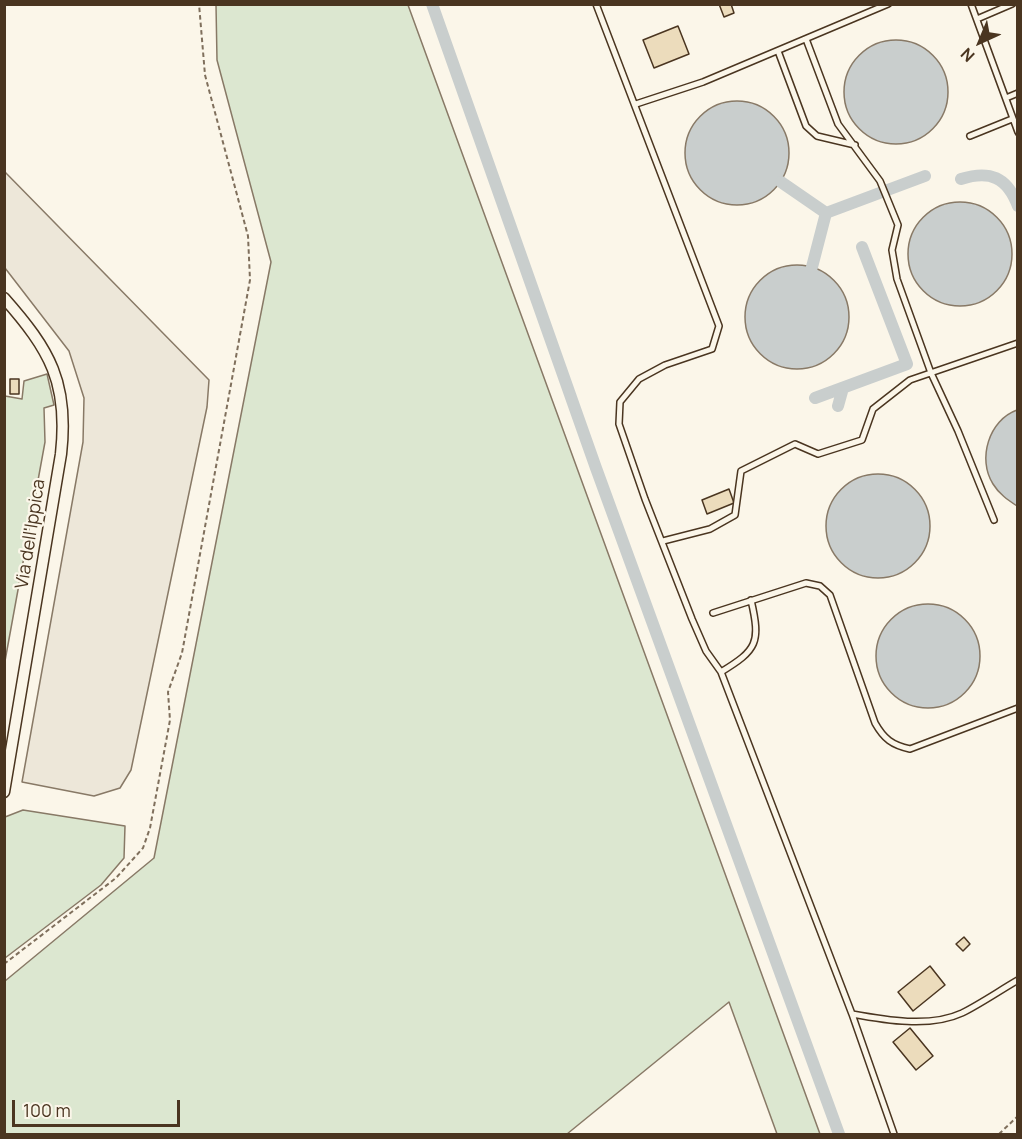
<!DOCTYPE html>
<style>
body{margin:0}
#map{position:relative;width:1022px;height:1139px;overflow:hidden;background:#fbf6e9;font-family:Manrope,sans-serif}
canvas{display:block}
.frame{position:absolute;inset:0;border:6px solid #4a3520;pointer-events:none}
.north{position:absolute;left:950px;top:12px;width:60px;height:60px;-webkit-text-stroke:4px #fbf6e9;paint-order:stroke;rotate:224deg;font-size:16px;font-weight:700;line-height:24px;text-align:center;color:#4a3520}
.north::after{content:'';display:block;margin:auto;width:21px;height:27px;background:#4a3520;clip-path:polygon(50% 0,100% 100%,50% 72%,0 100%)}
.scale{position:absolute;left:12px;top:1100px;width:168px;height:27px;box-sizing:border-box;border:3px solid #4a3520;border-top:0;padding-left:8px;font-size:18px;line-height:21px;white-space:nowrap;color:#4a3520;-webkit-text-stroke:4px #fbf6e9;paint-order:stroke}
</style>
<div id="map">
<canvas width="1022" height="1139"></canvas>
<div class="frame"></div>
<div class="north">N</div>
<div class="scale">100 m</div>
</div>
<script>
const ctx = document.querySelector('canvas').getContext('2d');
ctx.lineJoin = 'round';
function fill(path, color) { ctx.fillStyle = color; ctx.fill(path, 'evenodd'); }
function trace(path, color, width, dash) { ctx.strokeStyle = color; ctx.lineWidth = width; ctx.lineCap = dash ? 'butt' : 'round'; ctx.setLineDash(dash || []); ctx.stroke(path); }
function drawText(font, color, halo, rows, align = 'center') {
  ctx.font = font + ' Manrope,sans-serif'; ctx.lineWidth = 4.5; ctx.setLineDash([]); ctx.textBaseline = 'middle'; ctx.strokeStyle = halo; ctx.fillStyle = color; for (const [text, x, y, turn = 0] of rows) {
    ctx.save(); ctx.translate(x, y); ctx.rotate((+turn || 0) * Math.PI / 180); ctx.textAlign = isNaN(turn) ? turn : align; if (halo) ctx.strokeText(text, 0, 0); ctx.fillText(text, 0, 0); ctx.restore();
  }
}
const green = new Path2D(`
 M216 5H408L820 1134H777L729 1002 567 1134H5V981L154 858 271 262 217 60Z
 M47 374 54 405 44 408 45 442 5 661V396L22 399 24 381Z
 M23 810 125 826 124 858 101 885 5 958V817Z`);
const parking = new Path2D(`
 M4 171 209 380 207 407 131 770 120 788 94 796 22 782 83 442 84 398 69 351 5 268Z`);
const water = new Path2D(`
 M844 92a52 52 0 1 1 104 0a52 52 0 1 1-104 0Z
 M685 153a52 52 0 1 1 104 0a52 52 0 1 1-104 0Z
 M908 254a52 52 0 1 1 104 0a52 52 0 1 1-104 0Z
 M745 317a52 52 0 1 1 104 0a52 52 0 1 1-104 0Z
 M1017 410H1018L1017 506C1008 500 999 494 993 484 977 459 989 420 1017 410Z
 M826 526a52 52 0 1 1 104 0a52 52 0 1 1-104 0Z
 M876 656a52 52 0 1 1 104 0a52 52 0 1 1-104 0Z`);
const canal = new Path2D(`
 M432 4 596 468 839 1134
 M961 179C990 170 1007 177 1018 206
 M781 182 826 213
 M812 267 826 213 925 176
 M815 398 907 364 862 247
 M838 406 843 388`);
const building = new Path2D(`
 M719 4H731L734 13 724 17Z
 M678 26 689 54 654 68 643 40Z
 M10 379H19V394H10Z
 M729 489 734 503 707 514 702 500Z
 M964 937 970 944 963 951 956 944Z
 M930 966 945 985 913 1011 898 992Z
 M910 1028 933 1056 916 1070 893 1042Z`);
const path = new Path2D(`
 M4 964 116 878 143 848 150 828 170 720 168 692 182 653 250 280 248 236 205 75 199 4
 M999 1134 1018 1116`);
const lane = new Path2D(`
 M596 4 719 326 712 349 665 365 639 379 620 402 619 424 645 499 692 619 706 651 721 672 852 1014C885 1020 930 1028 962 1013 980 1004 999 991 1018 980
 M971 4 1018 132
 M977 19 1012 4
 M806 39 838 124 880 181 898 225 892 250 897 279 931 373 958 431 994 520
 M778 51 806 126 817 136 855 145
 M1006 98 1018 93
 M636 104 703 82 888 4
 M970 136 1012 119
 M663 541 710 529 735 515 741 471 795 444 818 454 862 440 873 409 910 380 1018 343
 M713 613 806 583 820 586 830 595 875 723C884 739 892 745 910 749L1018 708
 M721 672C757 650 761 643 751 600
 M852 1014 894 1134`);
const street = new Path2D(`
 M4 298C50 350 69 383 61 454L4 792`);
const streetNames = [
 ["Via dell'Ippica",31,534,-81]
];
fill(green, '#dce7d0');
trace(green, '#887966', 1.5);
fill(parking, '#ede7d9');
trace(parking, '#887966', 1.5);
fill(water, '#c9cecd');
trace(water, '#887966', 1.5);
trace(canal, '#c9cecd', 12);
fill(building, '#ecdcbc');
trace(building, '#4a3520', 1.5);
trace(lane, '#4a3520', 8);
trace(street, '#4a3520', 13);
trace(path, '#7f6f5c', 2, [4.5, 3]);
trace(lane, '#fbf6e9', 5);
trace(street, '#fbf6e9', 10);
drawText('18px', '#4a3520', '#fbf6e9', streetNames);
</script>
